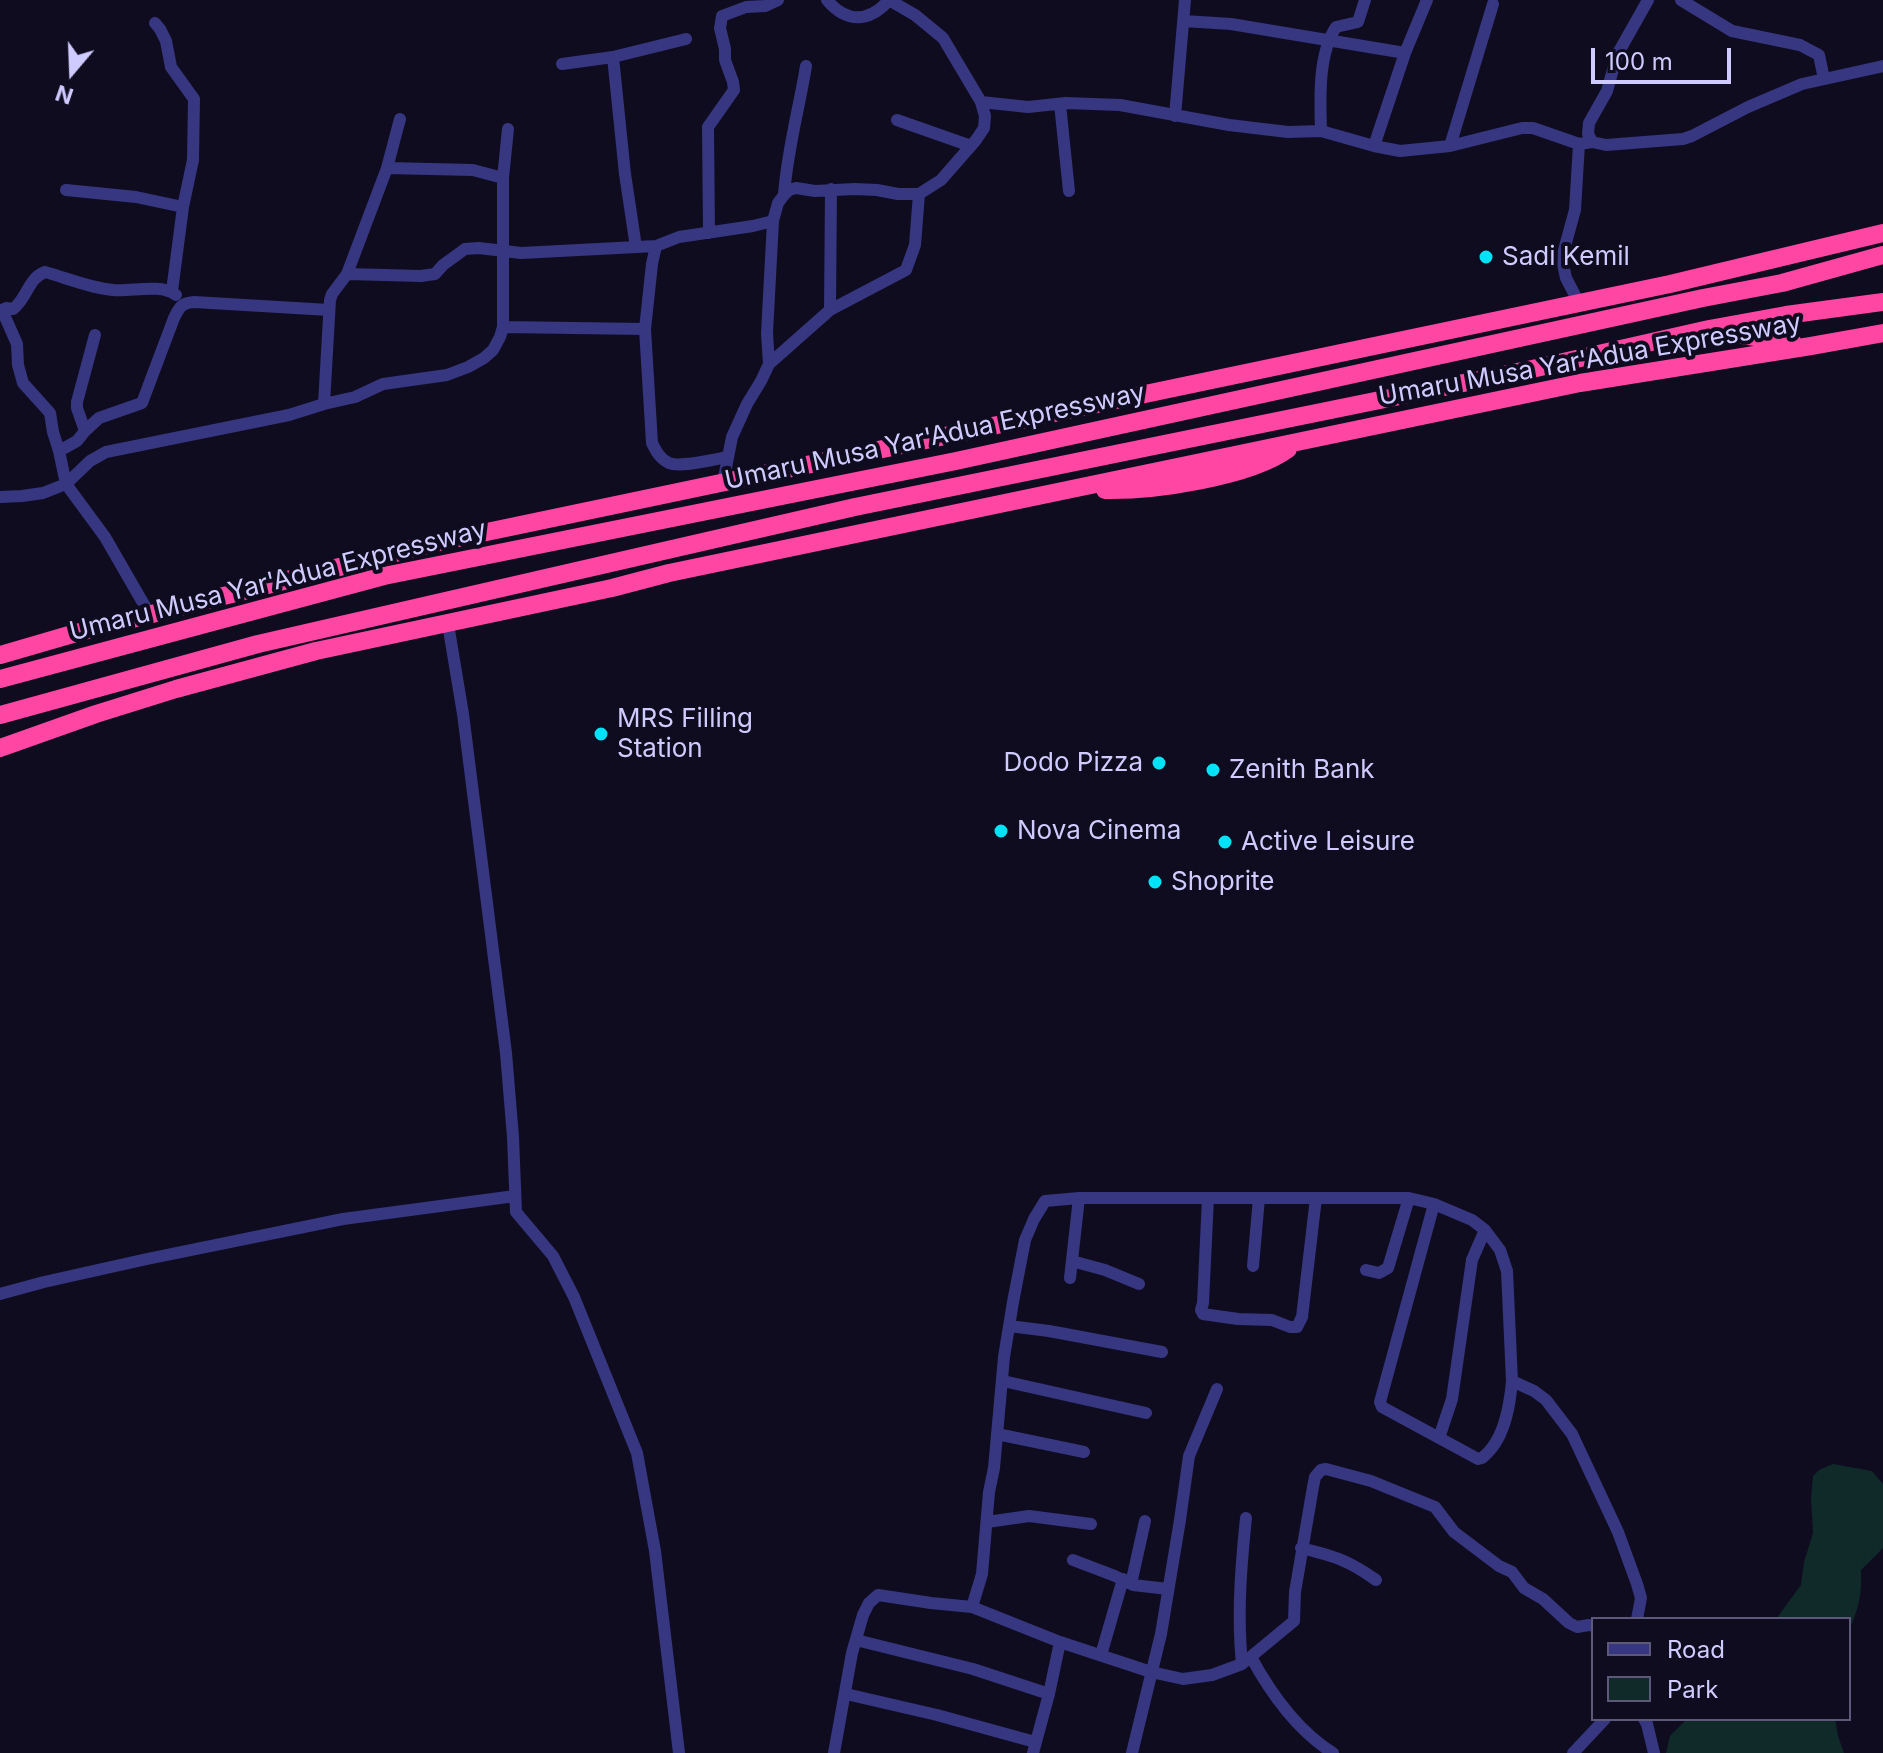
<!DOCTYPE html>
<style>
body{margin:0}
#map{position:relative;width:1883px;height:1753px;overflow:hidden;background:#0f0c20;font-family:Inter,sans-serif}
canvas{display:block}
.legend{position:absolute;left:1591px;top:1617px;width:260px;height:104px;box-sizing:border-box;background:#0f0c20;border:2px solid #5c5879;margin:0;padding:10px 14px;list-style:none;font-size:24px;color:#d0cbff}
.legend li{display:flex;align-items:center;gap:16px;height:40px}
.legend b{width:40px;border:2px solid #5c5879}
.north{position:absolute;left:32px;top:32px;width:80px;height:80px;-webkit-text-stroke:6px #0f0c20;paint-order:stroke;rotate:199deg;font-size:22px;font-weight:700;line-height:32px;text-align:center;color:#d0cbff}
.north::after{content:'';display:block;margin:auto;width:28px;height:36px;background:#d0cbff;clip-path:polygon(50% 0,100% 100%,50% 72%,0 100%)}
.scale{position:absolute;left:1591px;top:48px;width:140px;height:36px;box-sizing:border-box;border:4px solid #d0cbff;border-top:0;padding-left:10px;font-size:24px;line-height:28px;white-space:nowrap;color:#d0cbff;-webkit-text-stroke:6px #0f0c20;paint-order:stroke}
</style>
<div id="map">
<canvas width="1883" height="1753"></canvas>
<ul class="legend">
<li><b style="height:10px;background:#373680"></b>Road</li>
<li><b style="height:22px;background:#0f2a28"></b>Park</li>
</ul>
<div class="north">N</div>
<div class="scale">100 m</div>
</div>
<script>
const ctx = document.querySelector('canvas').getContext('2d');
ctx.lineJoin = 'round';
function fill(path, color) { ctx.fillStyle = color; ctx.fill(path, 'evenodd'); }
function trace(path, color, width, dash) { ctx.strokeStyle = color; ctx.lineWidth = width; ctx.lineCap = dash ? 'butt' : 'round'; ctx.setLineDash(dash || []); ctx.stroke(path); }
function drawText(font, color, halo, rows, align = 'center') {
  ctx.font = font + ' Inter,sans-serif'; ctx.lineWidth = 8; ctx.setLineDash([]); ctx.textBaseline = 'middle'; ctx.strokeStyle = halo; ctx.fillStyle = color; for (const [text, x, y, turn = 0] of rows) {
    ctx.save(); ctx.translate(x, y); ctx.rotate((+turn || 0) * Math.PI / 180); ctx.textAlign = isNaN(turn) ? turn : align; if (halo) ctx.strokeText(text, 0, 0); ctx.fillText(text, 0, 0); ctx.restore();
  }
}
const green = new Path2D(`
 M1833 1464 1872 1471 1883 1484V1548L1861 1570C1862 1594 1859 1608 1849 1630V1619H1776L1801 1585 1804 1562 1813 1533 1811 1498 1813 1476 1819 1470Z
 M1687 1719H1835L1838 1736 1844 1753H1666L1670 1736Z`);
const minor = new Path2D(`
 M827 0C846 23 869 23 889 0
 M1681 0 1732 31 1800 45 1819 55 1824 79
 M1184 21 1231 24 1405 53
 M155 23 160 29 166 41 171 67 194 99 193 160 183 207 172 291
 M613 57 625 174 636 247
 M562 64 613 57 686 39
 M981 102 1028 107 1066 103 1120 105 1229 125 1288 132 1321 131 1374 146 1400 151 1450 146 1522 128H1533L1579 144 1592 142 1606 145 1683 139 1692 136 1748 107 1802 84 1883 66
 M1060 104 1069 191
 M1175 116 1185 0
 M897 120 971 146
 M1321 131C1320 99 1318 54 1336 27L1358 22 1365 0
 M1592 142 1588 134 1589 123 1607 91 1617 55 1648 0
 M1579 144 1575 210 1564 250 1563 264 1566 278 1579 303
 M1374 146 1405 53 1427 0
 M1450 146 1493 4
 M387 168 473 170 503 178
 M66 190 136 197 183 207
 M784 195C787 151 799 109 806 66
 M709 233 708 127 734 90 733 82 725 60V49L720 28 722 16 746 7 765 6 778 0
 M656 246 652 264 645 329 652 443C656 451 660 459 669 463 680 468 715 459 728 457
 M347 274 421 276 435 274 443 265 465 249 479 248 521 253 656 246 679 237 753 226 773 221
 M2 310 17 344 18 365 23 383 50 413 53 432 59 451
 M830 310 831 189
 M0 311 6 308 13 309C27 299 28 278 45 272 67 278 90 288 113 290 132 292 160 283 176 295
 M503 327V178L508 129
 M769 364 830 310 906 270 915 245 919 194
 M324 404 330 300 332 294 347 274 387 168 400 119
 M85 431 77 408V402L95 335
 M723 483 732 437 747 404 761 381 769 364 767 333 773 221 778 203 784 195 789 190 796 188 815 191 855 189 877 190 898 194H919L941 180 976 140 984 128 985 116 981 102 943 38 915 15 889 0
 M0 497 22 496 43 493 66 484 90 461 106 452 289 415 324 404 355 397 383 384 447 375 468 367 484 358 493 350 500 337 503 327 645 329
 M150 615 105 537 66 484 59 451 77 441 85 431 99 418 142 403 174 318C179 308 181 303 194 302L329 310
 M448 624 463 714 506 1053 513 1137 516 1212 553 1256 574 1297 637 1453 655 1551 679 1753
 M1208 1198 1203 1303 1201 1310 1203 1314 1238 1319 1272 1320 1290 1327H1297L1302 1317 1316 1198
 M1434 1204 1380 1402 1382 1407 1478 1459 1482 1458C1485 1455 1488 1453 1491 1449 1506 1431 1510 1403 1512 1381
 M1072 1261 1105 1270 1139 1284
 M1253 1266 1259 1198
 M1366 1270 1379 1273 1388 1268 1409 1198
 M1070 1278 1079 1198
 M0 1294 44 1282 147 1259 343 1219 515 1196
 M1009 1326 1049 1331 1162 1352
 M1003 1381 1146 1413
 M997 1434 1084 1452
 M1439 1438 1452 1399 1472 1260 1485 1230
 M987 1522 1029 1516 1091 1524
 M1301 1548C1334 1556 1348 1560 1376 1580
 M1073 1560 1115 1576 1133 1585 1168 1589
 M1131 1584 1145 1521
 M972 1607 982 1574 989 1492 994 1468 1004 1357 1013 1302 1025 1240 1034 1219 1045 1201 1079 1198H1409L1434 1204 1472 1220 1485 1230 1500 1250 1507 1271 1512 1381 1534 1391 1546 1400 1572 1434 1618 1532 1637 1584 1641 1598 1637 1619
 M856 1640 973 1669 1049 1694
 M1101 1655 1123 1579
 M1251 1657C1270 1692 1298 1731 1333 1753
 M1242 1664C1237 1615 1241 1566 1246 1518
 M846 1694 937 1715 1035 1742
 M1644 1719 1647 1724 1654 1753
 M834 1753 852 1653 863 1615 869 1603 878 1595 931 1603 972 1607 1060 1642 1151 1672 1183 1679 1212 1675 1242 1664 1294 1621 1295 1592 1313 1487 1315 1477 1321 1470 1326 1469 1371 1481 1435 1507 1454 1532 1499 1566 1512 1572 1524 1588 1543 1599 1569 1623 1577 1627 1589 1625 1593 1626
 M1033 1753 1049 1694 1060 1642
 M1132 1753 1161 1634 1180 1520 1189 1456 1217 1389
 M1573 1753 1605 1719`);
const highway = new Path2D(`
 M1724 332 1793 343
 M1105 490C1153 491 1250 477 1288 449
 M0 655 76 633 439 542 1670 284 1883 233
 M0 679 384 576 956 461 1703 298 1782 283 1883 255
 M0 715 258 644 855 507 1532 369 1709 329 1786 315 1883 302
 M0 748 96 714 176 689 316 651 612 588 669 573 1580 383 1811 346 1883 333`);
const markers = [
 [1486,257,8,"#00e3f6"],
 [601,734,8,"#00e3f6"],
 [1159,763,8,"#00e3f6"],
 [1213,770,8,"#00e3f6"],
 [1001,831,8,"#00e3f6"],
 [1225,842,8,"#00e3f6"],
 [1155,882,8,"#00e3f6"]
];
const poiNames = [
 ["Sadi Kemil",1502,257],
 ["MRS Filling",617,719],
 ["Station",617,749],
 ["Dodo Pizza",1143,763,"right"],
 ["Zenith Bank",1229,770],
 ["Nova Cinema",1017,831],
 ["Active Leisure",1241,842],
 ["Shoprite",1171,882]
];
const streetNames = [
 ["Umaru Musa Yar'Adua Expressway",1590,360,-10],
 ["Umaru Musa Yar'Adua Expressway",935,437,-12],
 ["Umaru Musa Yar'Adua Expressway",278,581,-14]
];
fill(green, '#0f2a28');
trace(minor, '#373680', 12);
trace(highway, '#ff46a3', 18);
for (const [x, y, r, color] of markers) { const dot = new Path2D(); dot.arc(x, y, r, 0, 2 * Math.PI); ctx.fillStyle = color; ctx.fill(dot); trace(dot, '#0f0c20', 3); }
drawText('26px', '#d0cbff', '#0f0c20', poiNames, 'left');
drawText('26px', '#d0cbff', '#0f0c20', streetNames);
</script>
